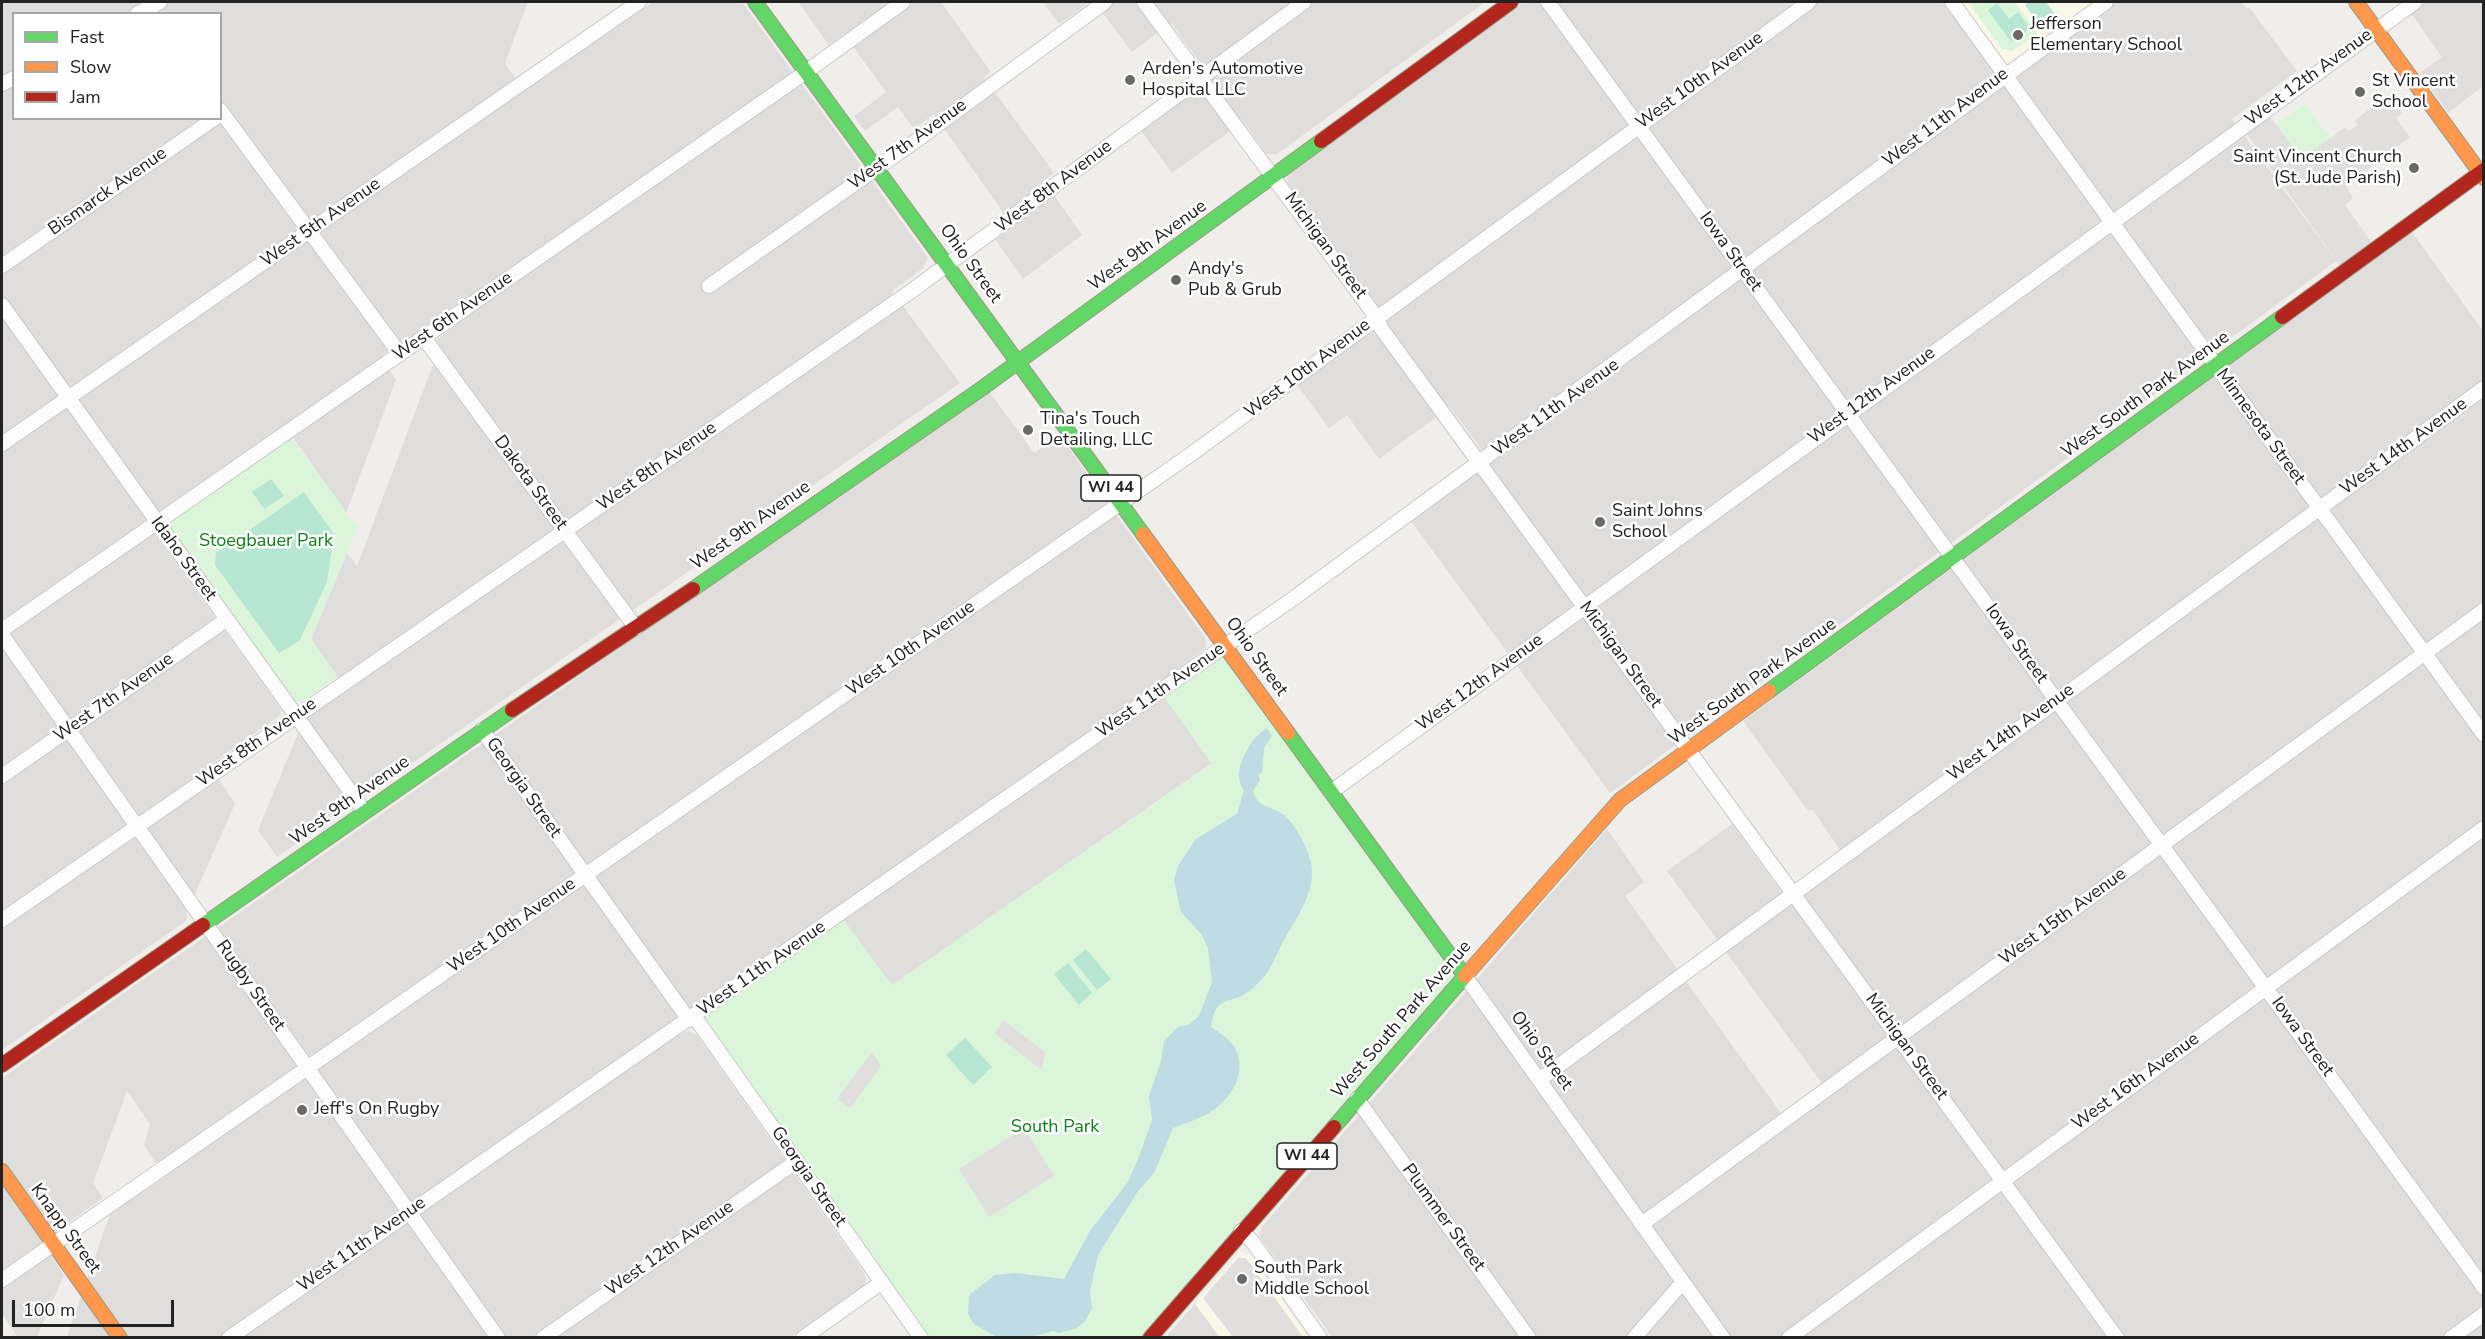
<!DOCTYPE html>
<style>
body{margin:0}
#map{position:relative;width:2485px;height:1339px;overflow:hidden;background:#f0eeeb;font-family:"Nunito Sans",sans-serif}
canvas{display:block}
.frame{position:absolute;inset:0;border:3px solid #222;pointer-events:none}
.legend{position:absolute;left:12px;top:12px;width:210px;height:108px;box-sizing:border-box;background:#fff;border:2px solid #a7a7a7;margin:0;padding:8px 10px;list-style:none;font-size:18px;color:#222}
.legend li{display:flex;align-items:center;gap:12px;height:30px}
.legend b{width:30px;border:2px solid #a7a7a7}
.scale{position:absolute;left:12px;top:1300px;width:162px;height:27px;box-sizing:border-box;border:3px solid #222;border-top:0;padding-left:8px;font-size:18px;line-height:21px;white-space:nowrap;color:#222;-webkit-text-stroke:4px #fff;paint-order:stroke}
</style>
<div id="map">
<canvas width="2485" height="1339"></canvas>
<div class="frame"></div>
<ul class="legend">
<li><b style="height:8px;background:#63d668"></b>Fast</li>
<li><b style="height:8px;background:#ff974d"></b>Slow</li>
<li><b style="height:8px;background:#b3261e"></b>Jam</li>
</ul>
<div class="scale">100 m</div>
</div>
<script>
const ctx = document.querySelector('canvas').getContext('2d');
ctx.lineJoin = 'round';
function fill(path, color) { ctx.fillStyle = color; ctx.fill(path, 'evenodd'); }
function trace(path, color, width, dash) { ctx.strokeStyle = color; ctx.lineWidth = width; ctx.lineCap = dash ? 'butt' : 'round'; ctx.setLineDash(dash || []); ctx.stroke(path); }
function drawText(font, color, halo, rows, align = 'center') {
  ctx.font = font + ' "Nunito Sans",sans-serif'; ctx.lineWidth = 5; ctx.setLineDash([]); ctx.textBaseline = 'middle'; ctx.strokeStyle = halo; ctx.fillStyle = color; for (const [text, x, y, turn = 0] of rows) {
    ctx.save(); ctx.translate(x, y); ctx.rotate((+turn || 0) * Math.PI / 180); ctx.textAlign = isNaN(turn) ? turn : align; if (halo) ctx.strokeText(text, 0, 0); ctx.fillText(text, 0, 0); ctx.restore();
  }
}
const residential = new Path2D(`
 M2 2H528L505 63 523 91 653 2H742L928 258 922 269 892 291 960 383 277 857 258 830 299 731 309 724V716L346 689 311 639 347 553 357 566 434 362 444 354 436 340 463 319 454 306 408 339 400 341 392 331 382 338 389 350 381 359 396 380 346 513 284 425 146 521 282 711 278 717 210 765 235 804 186 914 187 920 2 1050ZM14 14H220V118H14Z
 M798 2H941L991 72 984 77 1054 173 1044 181 1082 235 1023 279 995 239 1012 225 934 114 914 129 898 107 865 131 854 116 886 92 844 34 829 45Z
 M1043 2H1090L1059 24Z
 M1094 2H1485L1277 154H1267L1243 122 1172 173 1141 131 1212 79 1171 23 1132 52Z
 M1523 2H2241L2247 9 2249 7 2297 71 2232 119 2336 261 1610 793 1411 521 1491 462 1450 407 1379 459 1347 415 1329 428 1297 385 1386 319 1288 185 1287 175Z
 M2426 2H2483V86L2448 113 2420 73 2442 57 2410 12Z
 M2412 232 2483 331V1337H1332L1262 1240 1259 1235 1262 1227 1607 829 1644 882 1625 896 1788 1123 1829 1093 1667 871 1732 824 1789 903 1847 860 1812 809 1808 811 1743 721Z
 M989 391 1034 453 1060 436 1205 638 1206 647 1202 651 1156 685 1212 763 891 986 835 908 672 1021 680 1034 688 1031 697 1035 862 1270 866 1277 864 1287 791 1337H67L110 1214 165 1177 144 1145 150 1124 127 1091 93 1183 103 1198 42 1242 64 1275 37 1337H18L2 1314V1078Z
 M1195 1304 1220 1337 1165 1338Z`);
const education = new Path2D(`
 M1951 2H2106L2005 75Z
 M1240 1252 1250 1254 1308 1337H1220L1195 1304Z`);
const park = new Path2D(`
 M1968 2H2015L2037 33 2012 51 2002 49Z
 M2305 104 2330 138 2302 160 2276 124Z
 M288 433 357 527 311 639 337 677 304 700 288 704 157 523Z
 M1225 646 1465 976 1151 1337H921L695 1016 840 915 892 985 1212 764 1160 691Z`);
const pitch = new Path2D(`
 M2029 2H2046L2055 14 2039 25 2025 5Z
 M1997 3 2009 19 2018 12 2030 28 2011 42 1988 10Z
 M271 479 284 496 264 509 252 492Z
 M304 492 334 534 327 582 300 640 279 653 215 565 216 553Z
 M1086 949 1111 979 1097 990 1073 960Z
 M1068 963 1092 993 1079 1005 1054 974Z
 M965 1038 992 1067 973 1085 946 1055Z`);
const parking = new Path2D(`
 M1934 2H1944L1983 59 1978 62Z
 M2388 95 2402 113 2396 118 2410 137 2346 186 2353 198 2345 205 2376 249 2344 272 2242 127 2265 110 2302 159 2345 127 2348 131 2358 125 2355 120Z
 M1003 1020 1045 1052 1042 1070 995 1034Z
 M872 1052 881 1066 850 1108 837 1099Z
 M1024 1128 1054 1176 989 1217 959 1169Z
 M1238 1258H1246L1303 1337H1233L1203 1298Z`);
const water = new Path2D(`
 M1267 728 1272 736 1264 748 1262 772 1258 775 1260 780 1253 791C1257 808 1272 806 1284 815 1297 827 1307 846 1311 863 1317 892 1294 921 1282 944 1276 955 1272 967 1264 977 1258 983 1251 991 1243 995 1223 1004 1215 999 1211 1027 1220 1033 1230 1039 1235 1048 1248 1073 1231 1098 1212 1111 1201 1119 1185 1123 1173 1128L1154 1173 1138 1191 1098 1255 1090 1292 1092 1308 1085 1321 1077 1328 1059 1333 1053 1331 1032 1337H997L974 1324 968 1314 969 1295 995 1275 1015 1273 1064 1279 1090 1231 1128 1182 1140 1154 1152 1120 1149 1096 1161 1061 1164 1041 1178 1027 1190 1024 1199 1016 1212 982 1208 948 1202 935 1181 912 1174 880 1178 866 1196 839 1237 814 1244 790C1229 773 1251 737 1267 728Z`);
const street = new Path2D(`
 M1144 2 1377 318 1381 328 2117 1338
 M1548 2 2484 1288
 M1952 2 2484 735
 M137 14 160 2
 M2 84 14 78
 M220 110 400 354
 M2 266 215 118
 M709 286 917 140 1105 2
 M2 305 365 812
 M424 338 636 628
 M2 444 639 2
 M2 630 806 72 903 2
 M2 635 498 1338
 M482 730 689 1020
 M2 776 226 620
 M1331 792 2415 2
 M2 920 910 292 1304 2
 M1465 976 1723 1338
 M694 1016 921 1338
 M1539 1080 2484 388
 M1357 1099 1529 1338
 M1642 1224 2484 610
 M1241 1231 1252 1241 1320 1338
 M2 1280 1190 455 1809 2
 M229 1338 1294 598 2106 2
 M543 1338 797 1161
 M803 1338 882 1282
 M1634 1338 1683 1282
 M1789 1338 2484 828
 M2451 1338 2484 1314`);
const fast = new Path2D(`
 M755 2 1143 534
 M693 589 981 389 1321 141
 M1769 691 2282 317
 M1288 733 1465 976 1334 1127
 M203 925 512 710`);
const slow = new Path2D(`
 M2356 2 2484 178
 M1143 534 1288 733
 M1465 976 1620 800 1769 691
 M2 1171 120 1338`);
const jam = new Path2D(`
 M1321 141 1511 2
 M2282 317 2484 170
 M512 710 693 589
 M2 1065 203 925
 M1150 1338 1334 1127`);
const markers = [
 [2018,35,6,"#6a6968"],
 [1130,80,6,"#6a6968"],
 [2360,92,6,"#6a6968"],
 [2414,168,6,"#6a6968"],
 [1176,280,6,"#6a6968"],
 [1028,430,6,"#6a6968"],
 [1600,522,6,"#6a6968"],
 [302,1110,6,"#6a6968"],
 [1242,1279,6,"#6a6968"]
];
const shields = [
 [1111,488,60],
 [1307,1156,60]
];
const shieldNames = [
 ["WI 44",1111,488],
 ["WI 44",1307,1156]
];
const poiNames = [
 ["Jefferson",2030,25],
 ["Elementary School",2030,46],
 ["Arden's Automotive",1142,70],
 ["Hospital LLC",1142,91],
 ["St Vincent",2372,82],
 ["School",2372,103],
 ["Saint Vincent Church",2402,158,"right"],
 ["(St. Jude Parish)",2402,179,"right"],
 ["Andy's",1188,270],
 ["Pub & Grub",1188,291],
 ["Tina's Touch",1040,420],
 ["Detailing, LLC",1040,441],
 ["Saint Johns",1612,512],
 ["School",1612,533],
 ["Jeff's On Rugby",314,1110],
 ["South Park",1254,1269],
 ["Middle School",1254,1290]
];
const streetNames = [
 ["West 12th Avenue",2309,78,-36],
 ["West 10th Avenue",1700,81,-36],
 ["West 11th Avenue",1946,118,-37],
 ["West 7th Avenue",908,145,-36],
 ["West 8th Avenue",1054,187,-37],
 ["Bismarck Avenue",108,192,-35],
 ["West 5th Avenue",321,223,-35],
 ["West 9th Avenue",1148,246,-36],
 ["Michigan Street",1325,246,54],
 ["Iowa Street",1730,252,54],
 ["Ohio Street",970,264,54],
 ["West 6th Avenue",453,317,-35],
 ["West 10th Avenue",1308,369,-37],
 ["West South Park Avenue",2146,395,-36],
 ["West 12th Avenue",1872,396,-36],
 ["West 11th Avenue",1556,408,-36],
 ["Minnesota Street",2260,427,54],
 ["West 14th Avenue",2404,447,-36],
 ["West 8th Avenue",657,467,-35],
 ["Dakota Street",530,483,54],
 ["West 9th Avenue",751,526,-35],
 ["Idaho Street",183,559,54],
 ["Iowa Street",2016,644,54],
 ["West 10th Avenue",911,649,-35],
 ["Michigan Street",1620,655,54],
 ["Ohio Street",1256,657,54],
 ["West South Park Avenue",1753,682,-36],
 ["West 12th Avenue",1480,683,-36],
 ["West 11th Avenue",1161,691,-35],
 ["West 7th Avenue",114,698,-35],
 ["West 14th Avenue",2011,733,-36],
 ["West 8th Avenue",257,743,-35],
 ["Georgia Street",523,788,55],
 ["West 9th Avenue",350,801,-35],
 ["West 15th Avenue",2063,917,-36],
 ["West 10th Avenue",512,926,-35],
 ["West 11th Avenue",762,969,-35],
 ["Rugby Street",250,986,55],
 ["West South Park Avenue",1402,1020,-49],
 ["Iowa Street",2302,1037,54],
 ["Michigan Street",1906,1047,54],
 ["Ohio Street",1541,1051,54],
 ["West 16th Avenue",2136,1082,-36],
 ["Georgia Street",808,1177,55],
 ["Plummer Street",1443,1218,54],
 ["Knapp Street",65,1229,54],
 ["West 11th Avenue",362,1245,-35],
 ["West 12th Avenue",670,1249,-35]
];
const parkNames = [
 ["Stoegbauer Park",266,542],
 ["South Park",1055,1128]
];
fill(residential, '#dfdedc');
fill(education, '#f8f7e8');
fill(park, '#daf5da');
fill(pitch, '#b7e6d2');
fill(parking, '#e0dfde');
fill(water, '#bfdbe3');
trace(street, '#c9c8c7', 16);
trace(fast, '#999a82', 16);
trace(slow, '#999a82', 16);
trace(jam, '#999a82', 16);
trace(street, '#fdfcfc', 14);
trace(fast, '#63d668', 14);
trace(slow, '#ff974d', 14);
trace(jam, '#b3261e', 14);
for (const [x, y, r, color] of markers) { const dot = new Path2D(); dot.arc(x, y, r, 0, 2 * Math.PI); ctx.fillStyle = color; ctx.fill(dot); trace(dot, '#fff', 2); }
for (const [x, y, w] of shields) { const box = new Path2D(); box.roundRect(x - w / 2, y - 13, w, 26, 4.5); ctx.fillStyle = '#fff'; ctx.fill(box); trace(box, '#222', 1.5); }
drawText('bold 16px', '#222', null, shieldNames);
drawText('18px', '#222', '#fff', poiNames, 'left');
drawText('18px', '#222', '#fff', streetNames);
drawText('18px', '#0c8416', '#fff', parkNames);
</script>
